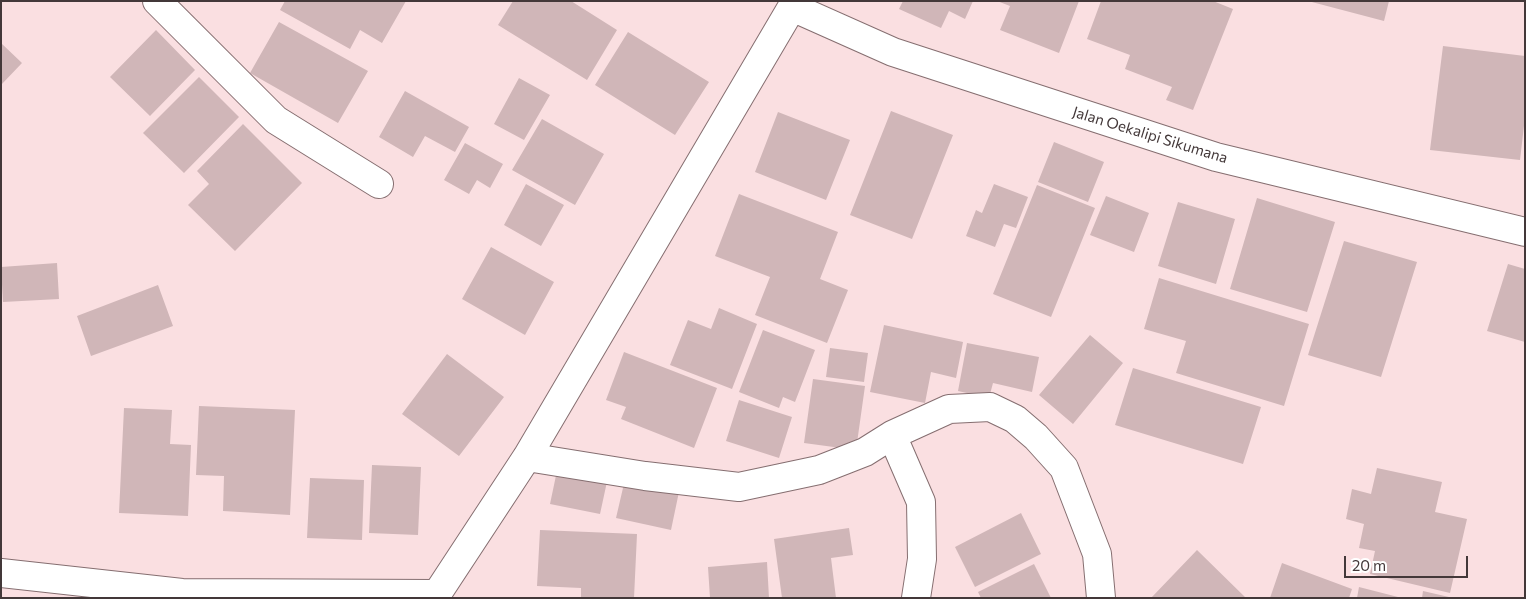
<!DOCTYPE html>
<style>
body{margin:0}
#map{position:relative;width:1526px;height:599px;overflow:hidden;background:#fadfe1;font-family:Commissioner,sans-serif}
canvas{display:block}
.frame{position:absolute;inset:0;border:2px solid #433839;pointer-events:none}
.scale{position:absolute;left:1344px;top:556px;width:124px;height:22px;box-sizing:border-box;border:2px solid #433839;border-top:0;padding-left:6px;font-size:15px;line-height:18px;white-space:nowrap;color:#433839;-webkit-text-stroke:4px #fff;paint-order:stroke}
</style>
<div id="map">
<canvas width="1526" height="599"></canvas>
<div class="frame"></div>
<div class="scale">20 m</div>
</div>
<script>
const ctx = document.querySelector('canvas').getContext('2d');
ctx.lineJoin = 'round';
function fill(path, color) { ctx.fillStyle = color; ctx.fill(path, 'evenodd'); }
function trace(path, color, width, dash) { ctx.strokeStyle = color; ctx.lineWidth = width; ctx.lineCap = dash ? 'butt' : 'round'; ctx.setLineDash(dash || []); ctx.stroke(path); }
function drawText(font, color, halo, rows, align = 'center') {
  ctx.font = font + ' Commissioner,sans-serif'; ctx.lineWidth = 4; ctx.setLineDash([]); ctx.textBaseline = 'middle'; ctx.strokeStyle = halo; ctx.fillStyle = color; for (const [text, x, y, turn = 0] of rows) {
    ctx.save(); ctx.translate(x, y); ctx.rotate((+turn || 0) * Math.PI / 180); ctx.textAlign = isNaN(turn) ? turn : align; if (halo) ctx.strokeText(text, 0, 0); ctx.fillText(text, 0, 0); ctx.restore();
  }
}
const building = new Path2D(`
 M285 1H406L382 43 360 30 350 49 280 10Z
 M513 1H571L617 30 587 80 498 25Z
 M903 1H973L965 19 949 11 941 28 899 9Z
 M997 1H1079L1059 53 1000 30 1010 6Z
 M1101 1H1213L1233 9 1193 110 1166 100 1172 87 1125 69 1130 55 1087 39Z
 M1308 1H1389L1384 21Z
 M279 22 368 71 338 123 250 73Z
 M156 30 195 70 150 116 110 77Z
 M628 32 709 82 675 135 595 85Z
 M1 43 22 63 1 85Z
 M1443 46 1525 56V117L1520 160 1430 150Z
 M199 77 239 117 184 173 143 133Z
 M519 78 550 95 524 140 494 124Z
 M405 91 469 127 455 152 425 136 413 157 379 137Z
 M891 111 953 135 912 239 850 215Z
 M778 112 850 140 826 200 755 172Z
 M542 119 604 154 575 205 512 170Z
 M243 124 302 183 235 251 188 205 209 184 197 171Z
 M1054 142 1104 162 1088 202 1038 182Z
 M465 143 503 164 490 188 477 180 469 194 444 180Z
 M526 184 564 205 541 246 504 225Z
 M994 184 1028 197 1016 228 1004 224 995 247 966 236 976 210 982 213Z
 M1037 185 1095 208 1051 317 993 294Z
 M739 194 838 232 820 279 848 290 827 343 755 315 770 277 715 256Z
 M1106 196 1149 213 1134 252 1090 235Z
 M1257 198 1335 222 1307 312 1230 289Z
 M1178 202 1235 219 1216 284 1158 266Z
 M1344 241 1417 262 1381 377 1308 355Z
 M491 247 554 282 525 335 462 299Z
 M57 263 59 299 3 302 1 267Z
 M1508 264 1525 269V342L1487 331Z
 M1159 278 1309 324 1284 406 1176 373 1186 341 1144 329Z
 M158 285 173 326 91 356 77 316Z
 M719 308 757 324 732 389 670 365 688 320 711 329Z
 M884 325 963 342 956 378 931 372 925 403 870 392Z
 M763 330 815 350 795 402 783 397 779 408 739 392Z
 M1090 335 1123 363 1073 424 1039 395Z
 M967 343 1039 357 1032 392 993 383 989 398 958 391Z
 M830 348 868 353 864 382 826 377Z
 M624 352 717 388 694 448 621 419 626 407 606 400Z
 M447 354 504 397 459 456 402 414Z
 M1133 368 1261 407 1243 464 1115 425Z
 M813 379 865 386 856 450 804 443Z
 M739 400 792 417 779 458 726 441Z
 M199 406 295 410 290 515 223 511 224 476 196 475Z
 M124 408 172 410 170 444 191 445 188 516 119 513Z
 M372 465 421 467 418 535 369 533Z
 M558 466 608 477 600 514 550 504Z
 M1377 468 1442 482 1435 512 1467 519 1450 593 1370 574 1375 551 1359 548 1364 524 1346 519 1352 489 1371 494Z
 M626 475 680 487 671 530 616 518Z
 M310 478 364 480 362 540 307 538Z
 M1021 513 1041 554 975 587 955 547Z
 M849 528 853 555 831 558 836 598H782L774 539Z
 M540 530 637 534 634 598H581V588L537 586Z
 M1197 550 1246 598H1151Z
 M767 562 769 598H710L708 567Z
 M1282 563 1352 589 1349 598H1270Z
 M1034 564 1051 598H981L978 592Z
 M1359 587 1398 597V598H1357Z
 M1423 591 1449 597V598H1422Z`);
const minor = new Path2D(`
 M157 1 276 120 379 184
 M795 1 792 7 893 52 1216 157 1525 232
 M892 435 921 502 922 559 916 598
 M527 457 645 476 739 487 819 470 865 452 892 435 949 409 990 407 1015 419 1036 437 1064 468 1097 554 1101 598
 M1 573 182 593 437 594
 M437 598V594L527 457 792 7`);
const streetNames = [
 ["Jalan Oekalipi Sikumana",1150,135,17]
];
fill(building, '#d0b6b8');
trace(minor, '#856e70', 30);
trace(minor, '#fff', 28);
drawText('15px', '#433839', '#fff', streetNames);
</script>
